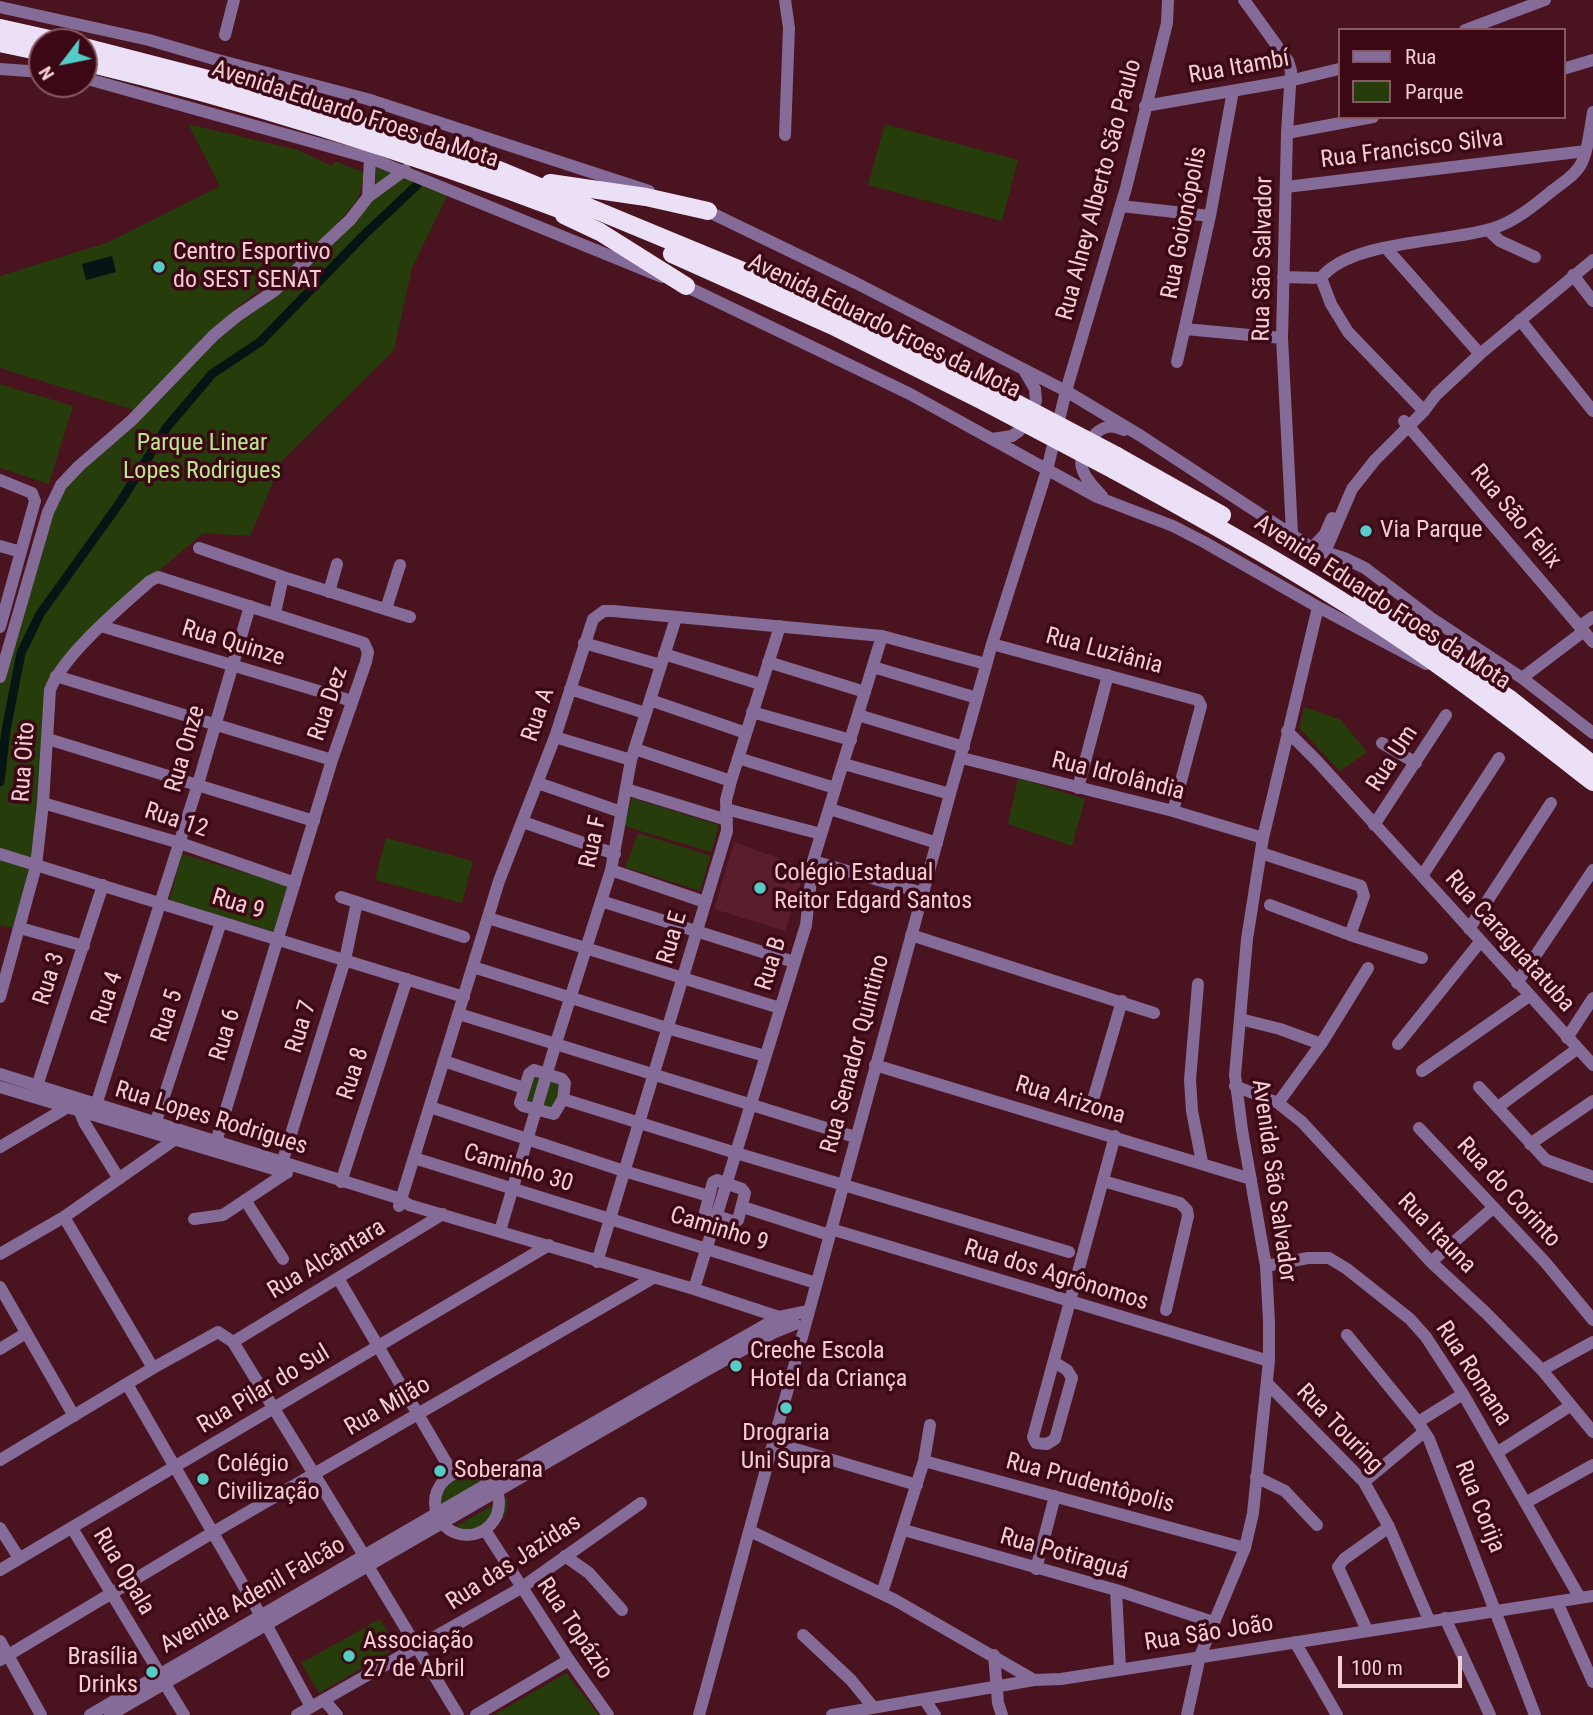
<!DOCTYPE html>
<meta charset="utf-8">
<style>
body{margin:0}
#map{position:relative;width:1593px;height:1715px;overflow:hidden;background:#491320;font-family:"Roboto Condensed",sans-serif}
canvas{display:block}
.legend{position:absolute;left:1338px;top:28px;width:228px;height:91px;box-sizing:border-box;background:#3d0816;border:2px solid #855862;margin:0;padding:9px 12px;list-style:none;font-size:21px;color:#f2cfd3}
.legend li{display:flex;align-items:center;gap:14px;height:35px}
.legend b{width:35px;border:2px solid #855862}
.north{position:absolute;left:28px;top:28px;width:70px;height:70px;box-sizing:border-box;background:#3d0816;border:2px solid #855862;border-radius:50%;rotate:238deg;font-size:19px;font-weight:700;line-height:28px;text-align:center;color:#f2cfd3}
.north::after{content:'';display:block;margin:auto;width:24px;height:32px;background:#54cdc7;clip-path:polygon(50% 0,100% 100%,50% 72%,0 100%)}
.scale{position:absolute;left:1338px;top:1656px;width:124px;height:32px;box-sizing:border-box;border:4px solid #f2cfd3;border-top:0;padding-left:9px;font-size:21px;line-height:24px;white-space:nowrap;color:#f2cfd3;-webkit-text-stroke:5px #3d0816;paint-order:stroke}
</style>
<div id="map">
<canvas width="1593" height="1715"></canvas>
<ul class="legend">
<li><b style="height:9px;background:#856b97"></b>Rua</li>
<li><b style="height:19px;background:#263c0b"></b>Parque</li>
</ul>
<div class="north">N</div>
<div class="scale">100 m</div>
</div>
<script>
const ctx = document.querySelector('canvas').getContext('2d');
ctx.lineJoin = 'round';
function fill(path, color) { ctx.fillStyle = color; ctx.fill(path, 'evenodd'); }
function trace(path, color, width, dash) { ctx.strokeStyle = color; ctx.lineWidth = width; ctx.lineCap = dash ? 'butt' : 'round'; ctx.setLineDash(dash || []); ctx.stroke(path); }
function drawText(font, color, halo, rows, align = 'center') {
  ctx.font = font + ' "Roboto Condensed",sans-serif'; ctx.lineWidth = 7; ctx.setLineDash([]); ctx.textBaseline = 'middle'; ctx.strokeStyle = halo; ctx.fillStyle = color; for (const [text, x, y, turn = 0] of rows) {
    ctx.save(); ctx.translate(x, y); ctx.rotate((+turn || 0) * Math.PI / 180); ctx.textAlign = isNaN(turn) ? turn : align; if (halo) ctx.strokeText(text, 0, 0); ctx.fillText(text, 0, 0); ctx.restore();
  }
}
const built = new Path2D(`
 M734 842 806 868 785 931 714 909Z`);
const green = new Path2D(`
 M188 124 298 150 332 166 335 161 365 173 358 199 333 229 301 258 234 310 134 410 0 368V276L109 242 220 186Z
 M885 124 1018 160 1002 221 868 185Z
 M370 158 450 190 412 268 394 350 282 461 250 536 203 533 153 576 55 675 45 803 22 930 0 925V675L62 485 239 316 369 197Z
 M0 384 73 406 49 484 0 468Z
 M1304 707 1341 720 1367 752 1340 771 1299 728Z
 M1018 778 1085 799 1072 846 1008 824Z
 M632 798 719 825 711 852 624 826Z
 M638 833 711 856 700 891 625 867Z
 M386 838 473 861 462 903 375 880Z
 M182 854 290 886 276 932 169 901Z
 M534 1072 564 1082 554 1110 526 1102Z
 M482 1472 494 1476 439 1508C442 1481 455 1475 482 1472Z
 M507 1497C510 1513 500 1523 489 1532L472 1534 453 1528Z
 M380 1619 397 1648 319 1693 301 1663Z
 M566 1673 599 1715H494Z`);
const water = new Path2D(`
 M112 256 116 272 86 280 82 264Z`);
const canal = new Path2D(`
 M0 782 6 730 21 653 40 614 121 501 167 427 212 374 260 342 363 236 417 185`);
const minor = new Path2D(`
 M785 0 789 28 785 135
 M1244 0 1288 61 1291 71 1287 133 1282 338 1292 533
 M0 7 149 40 214 59 367 99 649 191
 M1465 30 1545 0
 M225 35 234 0
 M0 69 42 72
 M1563 69 1593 60
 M84 78 370 158 662 277
 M1145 106 1289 81 1339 69
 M1287 133 1373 117
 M1286 187 1586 151
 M368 197 370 158
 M1121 206 1210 216
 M703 209 856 283 1066 391 1141 436 1312 548 1344 558 1365 568 1431 618 1522 678 1593 733
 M1488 230 1500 241 1535 257
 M1386 248 1480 354
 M1573 275 1593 301
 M1283 277 1321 278C1350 240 1448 243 1494 228 1516 221 1536 204 1553 190 1564 182 1578 173 1583 160 1589 145 1590 128 1593 112
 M1321 278 1331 304 1348 332 1424 411
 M679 283 910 394 1097 497 1173 526 1204 542 1318 607 1426 664
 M1520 320 1593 411
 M1185 329 1282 338
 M1177 362 1210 216 1233 91
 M1404 421 1593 642
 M992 439 1012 436 1019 431 1036 401 1035 389 1024 370
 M0 480 32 493 35 501 0 627
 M1102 496C1095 488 1085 479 1082 468 1078 454 1093 430 1107 427 1113 425 1119 428 1124 430
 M0 546 21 552
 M199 548 283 577 410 617
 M1312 548 1325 534 1332 518
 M1325 552 1352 489 1375 460 1424 411 1436 395 1480 354 1593 260
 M329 592 337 564
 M386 609 400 565
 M275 613 283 577
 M101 626 352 701
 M1580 626 1593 617
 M584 643 661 665
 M992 644 1198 700 1201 706 1173 811
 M664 654 760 684
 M768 662 865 692
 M873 667 977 698
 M56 676 332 760
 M0 677 48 512 61 485 79 466 132 420 214 335 237 316 274 291 350 220 368 197 405 170
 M1522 678 1584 631
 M570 689 645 713
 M650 700 746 733
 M752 712 851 740
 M858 715 964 747
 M1287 731 1317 761 1422 876
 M555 737 631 760
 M48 739 314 821
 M1382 743 1416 763
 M635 749 731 781
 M738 758 835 788
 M962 758 1173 811 1263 838
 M1499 758 1422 876 1593 1065
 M844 764 950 794
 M538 783 621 812
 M1078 788 1108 675
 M626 789 727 820
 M43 803 180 843 295 883
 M726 809 821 834
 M830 809 937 843
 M523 822 615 854
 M1374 825 1446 715
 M1261 853 1361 886 1364 896 1350 935
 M0 854 464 997
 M813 861 923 893
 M611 870 705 902
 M341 897 464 937
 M601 901 794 962
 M1270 905 1350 935 1422 958
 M488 918 780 1008
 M20 928 84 946
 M1469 929 1551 803
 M911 935 1154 1013
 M473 967 667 1028 765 1056
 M1517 983 1593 870
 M1198 984 1190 1080 1192 1111 1202 1162
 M0 997 36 866 43 803 50 690C63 655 121 607 150 581L158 577 364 643 368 652 366 662 332 760 216 1142
 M459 1014 855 1137
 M1240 1019 1280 1029 1321 1044
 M1567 1038 1593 998
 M1398 1044 1480 942
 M444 1061 524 1088
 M875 1065 1251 1179
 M534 1070 562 1079 565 1083 563 1099 554 1114 523 1106 520 1103 529 1074Z
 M1422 1071 1529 996
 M0 1074 401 1199 409 1205 694 1289 779 1317 790 1325
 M37 1086 103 885
 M1235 1086 1278 1103 1302 1122 1431 1262 1486 1313 1542 1370 1593 1432
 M0 1087 287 1173
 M1479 1087 1546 1160 1593 1177
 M563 1099 736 1153 1069 1252
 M1278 1103 1321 1044 1368 968
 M96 1105 198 784 250 606
 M430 1107 624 1171 709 1196
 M1091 1107 1122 1001
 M1498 1107 1577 1049
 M80 1112 84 1122 119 1179
 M155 1124 221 922
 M1419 1128 1545 1262 1593 1320
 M1530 1144 1593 1101
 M0 1147 66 1108
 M414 1158 816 1283
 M282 1163 345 960 357 902
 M717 1180 742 1189 745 1193 738 1220 735 1222 705 1212 713 1182Z
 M1103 1181 1180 1203 1187 1210 1188 1216 1166 1310
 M341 1182 407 979
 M245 1200 283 1259
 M399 1206 499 881 555 737 593 619 604 611H613L882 636 986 664
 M743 1207 829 1235
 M64 1217 153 1368
 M194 1219 223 1215 286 1173
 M831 1229 1269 1361
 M500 1231 555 1046 611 870 631 760 676 618
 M0 1254 64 1217 174 1140 175 1135
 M597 1262 727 831 726 800 731 781 780 626
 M1431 1262 1493 1208
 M1266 1266 1308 1258H1329L1347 1269 1410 1319 1426 1337 1463 1394 1580 1598
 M338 1278 453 1474
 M0 1287 74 1416
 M694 1289 806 925 813 861 882 636
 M1347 1335 1418 1422 1429 1439 1535 1715
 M233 1342 443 1214
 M0 1349 26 1333
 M1054 1362 1067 1370 1072 1378 1055 1439 1047 1444 1036 1443 1033 1437 1115 1136
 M1542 1370 1593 1342
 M1267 1383 1364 1482 1389 1527 1429 1620
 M127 1384 261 1616
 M1418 1422 1463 1394
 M775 1443 917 1485
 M1498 1452 1570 1406
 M0 1460 153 1368 218 1332 233 1342 365 1557
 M924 1461 1245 1548
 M435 1503a32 32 0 1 1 64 0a32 32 0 1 1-64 0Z
 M1256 1477 1285 1491 1317 1525
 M1364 1482 1424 1432
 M1527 1502 1593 1465
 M0 1528 19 1558
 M72 1528 160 1674
 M485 1530 569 1660 608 1715
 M904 1530 1116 1590 1213 1622
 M750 1531 895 1600 1034 1680
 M565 1556 589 1573 622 1610
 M368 1566 458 1715
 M1036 1569 1055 1496
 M0 1570 549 1245
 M1116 1590 1120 1668
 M882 1593 924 1461 930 1425
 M1557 1602 1593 1682
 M1445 1618 1490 1715
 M266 1624 311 1707
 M1367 1630 1338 1567 1344 1559 1389 1527
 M803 1635 851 1680 873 1707
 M0 1641 41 1715
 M1295 1642 1337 1715
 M994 1655 998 1703 1002 1715
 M0 1660 212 1533 653 1278
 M165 1684 184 1715
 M924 1699 935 1715
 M324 1700 337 1715
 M90 1715C311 1587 531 1457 753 1332L779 1317 808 1311
 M110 1715 698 1375 773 1333 795 1324
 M297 1715 521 1588 641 1503
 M476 1715 569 1660
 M699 1715 950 794 992 644 1047 470 1066 391 1126 188 1167 23 1168 0
 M832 1715 1034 1680 1061 1679 1593 1596
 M1187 1715 1200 1656 1245 1548 1253 1513 1269 1361V1321L1266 1266 1242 1130 1235 1075 1247 939 1263 838 1318 607`);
const highway = new Path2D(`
 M0 28 63 42
 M0 43 42 52
 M84 47 258 92 499 170 748 273 995 392
 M84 62C252 102 416 155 578 216
 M550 183 646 197 708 211
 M564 215 600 232 686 286
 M672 254 833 326 985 402
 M1117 456 1222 515
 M1114 470C1193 513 1272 557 1348 605 1434 658 1513 720 1593 782
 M1362 600 1510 699 1593 765`);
const highwayBridge = new Path2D(`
 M995 392 1117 456
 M985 402 1114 470`);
const markers = [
 [159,267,7,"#54cdc7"],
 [1366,531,7,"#54cdc7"],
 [760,888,7,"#54cdc7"],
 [736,1366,7,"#54cdc7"],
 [786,1408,7,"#54cdc7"],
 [440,1471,7,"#54cdc7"],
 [203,1479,7,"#54cdc7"],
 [349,1656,7,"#54cdc7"],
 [152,1672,7,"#54cdc7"]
];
const streetNames = [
 ["Rua Itambí",1239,68,-10],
 ["Avenida Eduardo Froes da Mota",355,115,18],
 ["Rua Francisco Silva",1412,150,-7],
 ["Rua Alney Alberto São Paulo",1100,190,-75],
 ["Rua Goionópolis",1185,223,-79],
 ["Rua São Salvador",1264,259,-89],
 ["Avenida Eduardo Froes da Mota",884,327,26],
 ["Rua São Felix",1515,517,50],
 ["Avenida Eduardo Froes da Mota",1382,603,33],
 ["Rua Quinze",233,644,17],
 ["Rua Luziânia",1104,652,15],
 ["Rua Dez",329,704,-71],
 ["Rua A",539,715,-71],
 ["Rua Onze",186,749,-74],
 ["Rua Um",1393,759,-57],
 ["Rua Oito",25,762,-86],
 ["Rua Idrolândia",1118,777,14],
 ["Rua 12",176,821,18],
 ["Rua F",594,842,-78],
 ["Rua 9",238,905,17],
 ["Rua E",673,938,-74],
 ["Rua Caraguatatuba",1509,942,48],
 ["Rua B",772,964,-73],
 ["Rua 3",50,979,-72],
 ["Rua 4",108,998,-72],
 ["Rua 5",168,1016,-72],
 ["Rua 7",302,1027,-73],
 ["Rua 6",226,1035,-73],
 ["Rua Senador Quintino",856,1054,-75],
 ["Rua 8",354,1074,-72],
 ["Rua Arizona",1070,1101,17],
 ["Rua Lopes Rodrigues",211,1119,17],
 ["Caminho 30",518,1169,17],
 ["Avenida São Salvador",1273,1181,82],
 ["Rua do Corinto",1508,1193,47],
 ["Caminho 9",719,1230,17],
 ["Rua Itauna",1436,1234,46],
 ["Rua Alcântara",327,1260,-31],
 ["Rua dos Agrônomos",1056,1276,17],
 ["Rua Romana",1473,1374,57],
 ["Rua Pilar do Sul",264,1390,-31],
 ["Rua Milão",388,1407,-30],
 ["Rua Touring",1339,1429,46],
 ["Rua Prudentôpolis",1090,1484,15],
 ["Rua Corija",1479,1507,68],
 ["Rua Potiraguá",1064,1555,16],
 ["Rua das Jazidas",514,1563,-33],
 ["Rua Opala",123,1572,59],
 ["Avenida Adenil Falcão",253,1596,-30],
 ["Rua Topázio",574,1629,56],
 ["Rua São João",1209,1634,-9]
];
const poiNames = [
 ["Centro Esportivo",173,253],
 ["do SEST SENAT",173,281],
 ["Via Parque",1380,531],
 ["Colégio Estadual",774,874],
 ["Reitor Edgard Santos",774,902],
 ["Creche Escola",750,1352],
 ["Hotel da Criança",750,1380],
 ["Drograria",786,1434,"center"],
 ["Uni Supra",786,1462,"center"],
 ["Colégio",217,1465],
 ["Civilização",217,1493],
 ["Soberana",454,1471],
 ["Associação",363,1642],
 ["27 de Abril",363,1670],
 ["Brasília",138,1658,"right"],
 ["Drinks",138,1686,"right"]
];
const parkNames = [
 ["Parque Linear",202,444],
 ["Lopes Rodrigues",202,472]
];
fill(built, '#591d2b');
fill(green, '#263c0b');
fill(water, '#061413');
trace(canal, '#061413', 9);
trace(minor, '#856b97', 12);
trace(highway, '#ece0f6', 18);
trace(highwayBridge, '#ece0f6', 18);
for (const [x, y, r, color] of markers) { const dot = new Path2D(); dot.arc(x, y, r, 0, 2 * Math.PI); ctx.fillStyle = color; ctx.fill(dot); trace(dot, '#3d0816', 2.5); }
drawText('24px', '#f2cfd3', '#3d0816', streetNames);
drawText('24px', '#f2cfd3', '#3d0816', poiNames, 'left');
drawText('24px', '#b9e78a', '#3d0816', parkNames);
</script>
